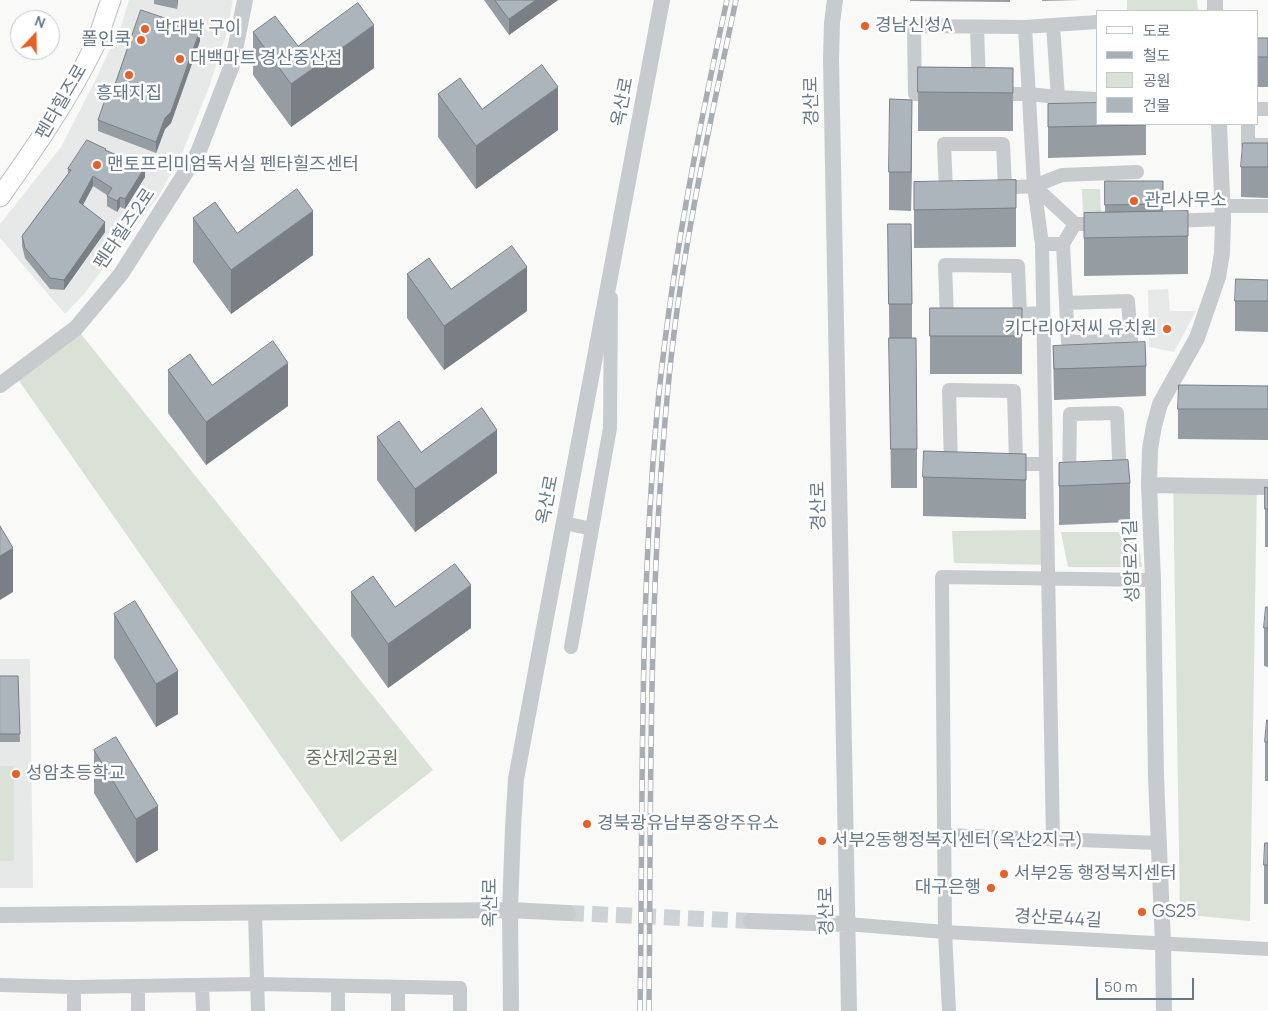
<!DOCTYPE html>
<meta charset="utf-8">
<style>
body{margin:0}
#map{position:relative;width:1268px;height:1011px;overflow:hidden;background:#f9f9f7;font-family:Manrope,"Noto Sans KR",sans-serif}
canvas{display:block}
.legend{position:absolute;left:1096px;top:10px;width:162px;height:115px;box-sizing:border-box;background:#fff;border:1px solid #c2c9d0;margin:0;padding:6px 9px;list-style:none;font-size:15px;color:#677889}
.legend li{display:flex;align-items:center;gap:10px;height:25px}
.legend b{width:25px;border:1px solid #c2c9d0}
.north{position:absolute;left:10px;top:10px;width:50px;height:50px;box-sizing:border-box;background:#fff;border:1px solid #c2c9d0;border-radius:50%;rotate:21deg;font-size:14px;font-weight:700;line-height:20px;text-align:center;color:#677889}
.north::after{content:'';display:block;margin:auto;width:18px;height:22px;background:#ec5e24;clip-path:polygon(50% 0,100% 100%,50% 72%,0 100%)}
.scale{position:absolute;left:1096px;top:978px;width:98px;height:22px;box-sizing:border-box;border:2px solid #677889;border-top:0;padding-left:6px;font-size:15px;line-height:18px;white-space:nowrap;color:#677889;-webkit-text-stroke:4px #fff;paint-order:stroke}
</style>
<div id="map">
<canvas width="1268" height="1011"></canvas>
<ul class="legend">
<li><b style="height:6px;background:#fff"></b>도로</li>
<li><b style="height:6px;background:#a7adb3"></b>철도</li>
<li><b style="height:14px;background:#dae1d7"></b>공원</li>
<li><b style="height:14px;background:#adb5bc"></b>건물</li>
</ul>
<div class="north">N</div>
<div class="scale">50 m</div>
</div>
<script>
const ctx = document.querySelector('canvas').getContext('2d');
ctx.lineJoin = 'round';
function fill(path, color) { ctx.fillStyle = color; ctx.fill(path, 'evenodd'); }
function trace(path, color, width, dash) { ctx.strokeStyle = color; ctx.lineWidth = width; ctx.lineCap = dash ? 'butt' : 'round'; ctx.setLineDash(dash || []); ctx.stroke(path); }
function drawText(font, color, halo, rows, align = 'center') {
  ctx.font = font + ' Manrope,"Noto Sans KR",sans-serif'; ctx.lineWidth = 5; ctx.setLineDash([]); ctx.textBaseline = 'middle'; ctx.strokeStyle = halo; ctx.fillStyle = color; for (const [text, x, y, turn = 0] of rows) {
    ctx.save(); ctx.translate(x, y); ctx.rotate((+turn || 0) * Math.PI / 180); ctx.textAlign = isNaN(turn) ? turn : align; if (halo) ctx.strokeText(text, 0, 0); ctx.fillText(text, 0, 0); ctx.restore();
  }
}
const built = new Path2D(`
 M129 0H233L227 33 208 90 183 151 158 197 84 294 65 314 0 238V224L61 147 94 83 121 26Z
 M1168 289 1170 311H1196L1174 352 1149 347 1148 290Z
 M0 659H30L33 888H0Z`);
const green = new Path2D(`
 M1127 0H1197L1198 11H1127Z
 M1082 189H1100L1101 213H1083Z
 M76 328 433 770 341 842 15 375Z
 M1173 479 1257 480 1250 921 1180 914Z
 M1046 530 1051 565 954 563 952 531Z
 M1061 532H1137L1142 567H1068Z
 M0 766H14V861H0Z`);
const tertiaryTunnel = new Path2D(`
 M568 913 751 921`);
const minor = new Path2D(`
 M1053 25 1097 22
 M977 27 979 86
 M936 94H915L914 26 1025 27 1034 186 1042 244H1063L1075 224
 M995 94H1028L1058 97 1053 25 1025 27
 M1058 97 1097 99
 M1257 109H1268
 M1248 124V145H1268
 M1034 186 1062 175 1137 172
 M999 188 1034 186 1075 224H1085
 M955 189 946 190 944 144H1003L1005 187
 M1223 206H1268
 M1171 221 1223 219
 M1042 244 1053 840
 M1063 244 1068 342 1131 341 1128 301 1066 303
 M1004 315 1043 313
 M957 317 947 318 945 265 1018 266 1020 314
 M958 464H951L949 390 1014 391 1016 464
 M1010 464H1046
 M1069 481 1070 414 1117 413 1120 479
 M564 523 592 529
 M571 647 610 428 611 298
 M945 835 1159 843
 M255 913 258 1011
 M847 924 945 932 1268 949
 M0 985 74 987 257 984 460 988V1011
 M138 986V1011
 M202 986 203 1011
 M398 987V1011
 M74 1011V987
 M338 1011V986
 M949 1011 945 932 942 577 1153 580`);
const tertiary = new Path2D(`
 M835 0 832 23 831 59 849 1011
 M1215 0V11
 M0 385 76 328 121 274 198 153 232 65 245 0
 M1149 485 1268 487
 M0 915 510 910 568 913
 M751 921 847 924
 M511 1011 510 910 513 828 516 779 533 687 662 0
 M1164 1011 1163 944 1156 777 1153 580 1149 485 1150 449 1154 426 1160 404 1197 338 1218 277 1222 253 1223 219 1219 124`);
const secondary = new Path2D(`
 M0 197C34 149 68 100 94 47 101 32 105 15 111 0`);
const rail = new Path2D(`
 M640 1011C643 812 639 612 657 413 670 274 697 137 727 0
 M649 1011C651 803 648 595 668 388 680 257 709 128 736 0`);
const wall = new Path2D(`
 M154 0H178L177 9 154 4Z
 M484 0H558L509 35Z
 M910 0H1010V2L910 1Z
 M1042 0H1080L1042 1Z
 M253 32 298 46 374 68 291 127 253 75Z
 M1257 38H1268V87H1257Z
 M200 41 171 123 165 129 156 153 98 131V120L111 95Z
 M918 67 1013 68V131H918Z
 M438 94 482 109 558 130 476 189 438 137Z
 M1048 104 1146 124V155L1048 158Z
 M912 138 911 211 889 210V172Z
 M1268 143V198L1241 197V167Z
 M106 150 145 177 125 209 120 207 117 212 107 206V195L93 186 83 205 105 232 64 290 50 289 25 258 22 246V236L68 174V169Z
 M1105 181H1163V211L1188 236V274L1084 276V213L1105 212Z
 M914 182 1016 208V247L914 248Z
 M193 218 237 233 313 255 231 314 193 262Z
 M888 224 912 304V338L917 449V488H891Z
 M407 274 451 289 527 311 444 370 407 318Z
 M1268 280V332L1235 331V301Z
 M930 308H1022V374H930Z
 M1053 346 1146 366V396L1054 400Z
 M168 370 212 385 288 406 206 465 168 413Z
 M1268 386V440L1178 439V409Z
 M377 437 421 452 497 473 415 532 377 480Z
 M1026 454V519L923 516V477Z
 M1059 463 1130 483V522L1059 525Z
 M1265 487 1268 488V547H1265Z
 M351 592 395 607 471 628 388 688 351 636Z
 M1268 607V667L1264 666V628Z
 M114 614 178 714 156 727 114 658Z
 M0 676H18L20 742H0Z
 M1268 720V781H1265V742Z
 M94 750 158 850 136 863 94 793Z
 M1268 843V904H1264V865Z`);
const shadedWall = new Path2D(`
 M177 0H178L177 9Z
 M536 0H558L509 35V19Z
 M374 25V68L291 127V84Z
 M200 30V41L171 123 165 129 156 153V142L165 118Z
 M558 87V130L476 189V146Z
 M912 100V138L911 211V172Z
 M145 167V177L125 209V199Z
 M93 176V186L79 212V202Z
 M120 197V207L117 212V201Z
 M313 211V255L231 314V270Z
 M105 222V232L64 290V280Z
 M527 267V311L444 370V326Z
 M288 363V406L206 465V422Z
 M497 430V473L415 532V489Z
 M13 548V592L0 600V556Z
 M471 585V628L388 688V644Z
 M178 671V714L156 727V684Z
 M158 806V850L136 863V819Z`);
const building = new Path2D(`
 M495 0H536L509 19Z
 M358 3 374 25 291 84 253 32 275 16 298 46Z
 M141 10 200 30 171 112 165 118 156 142 98 120 107 94 111 95Z
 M1257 38H1268V57H1257Z
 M542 65 558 87 476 146 438 94 460 78 482 109Z
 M918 67 1013 68V93L918 92Z
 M890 99 912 100 911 172H889Z
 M1097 103V124H1146V125L1048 127V104Z
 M87 140 106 149 105 150 145 167 125 199 120 197 117 201 107 196 112 188 93 176 79 202 105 222 64 280 50 278 25 248 22 236 71 170 68 169Z
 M1243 143H1268V167H1241Z
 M1016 180V208L914 210V182Z
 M1105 181H1163V204L1105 205Z
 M297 189 313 211 231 270 193 218 215 202 237 233Z
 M1188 211V236L1084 238V213Z
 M888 224H911L912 304H889Z
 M512 246 527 267 444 326 407 274 429 258 451 289Z
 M1236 279 1268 280V301H1235Z
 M930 308H1022V336H930Z
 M889 338H916L917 449H891Z
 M273 341 288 363 206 422 168 370 190 354 212 385Z
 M1145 342 1146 366 1054 369 1053 346Z
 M1179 385 1268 386V409H1178Z
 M482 408 497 430 415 489 377 437 399 421 421 452Z
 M924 451 1026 454V480L923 477Z
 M1128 460 1130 483 1059 486V463Z
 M1265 487 1268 488V509H1265Z
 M0 526 13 548 0 556Z
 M455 564 471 585 388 644 351 592 373 576 395 607Z
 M135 601 178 671 156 684 114 614Z
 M1266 607H1268V628H1264Z
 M0 676H18L20 734H0Z
 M1267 720H1268V742H1265Z
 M116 737 158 806 136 819 94 750Z
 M1265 843H1268V865H1264Z`);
const markers = [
 [865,26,5,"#ec5e24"],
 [145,29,5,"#ec5e24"],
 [141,40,5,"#ec5e24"],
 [180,59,5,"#ec5e24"],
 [129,75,5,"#ec5e24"],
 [97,165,5,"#ec5e24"],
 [1134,201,5,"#ec5e24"],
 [1167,329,5,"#ec5e24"],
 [16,774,5,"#ec5e24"],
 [587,824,5,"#ec5e24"],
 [822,841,5,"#ec5e24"],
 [1004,874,5,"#ec5e24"],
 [991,888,5,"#ec5e24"],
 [1142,912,5,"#ec5e24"]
];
const poiNames = [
 ["경남신성A",875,26],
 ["박대박 구이",155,29],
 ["폴인쿡",131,40,"right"],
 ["대백마트 경산중산점",190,59],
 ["흥돼지집",129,94,"center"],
 ["맨토프리미엄독서실 펜타힐즈센터",107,165],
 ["관리사무소",1144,201],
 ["키다리아저씨 유치원",1157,329,"right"],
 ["성암초등학교",26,774],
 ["경북광유남부중앙주유소",597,824],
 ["서부2동행정복지센터(옥산2지구)",832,841],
 ["서부2동 행정복지센터",1014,874],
 ["대구은행",981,888,"right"],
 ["GS25",1152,912]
];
const streetNames = [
 ["경산로",812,101,-91],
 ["펜타힐즈로",62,102,-60],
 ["옥산로",623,102,-79],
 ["펜타힐즈2로",125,229,-56],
 ["옥산로",548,500,-79],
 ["경산로",819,506,-91],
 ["성암로21길",1132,561,-92],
 ["옥산로",491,903,-90],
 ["경산로",827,911,-91],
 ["경산로44길",1058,919,3]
];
const parkNames = [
 ["중산제2공원",352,759]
];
fill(built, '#e7e8e8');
fill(green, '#dae1d7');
trace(tertiaryTunnel, '#cdd2d6', 16, [16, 8]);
trace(secondary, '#b9bec3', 21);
trace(minor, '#c7cbce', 14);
trace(tertiary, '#c7cbce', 16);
trace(secondary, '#fff', 19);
trace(rail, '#a7adb3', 5.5);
trace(rail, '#fff', 4, [11]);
fill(wall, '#959ca2');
fill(shadedWall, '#797f84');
fill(building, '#adb5bc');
trace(building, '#797f84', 1);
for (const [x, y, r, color] of markers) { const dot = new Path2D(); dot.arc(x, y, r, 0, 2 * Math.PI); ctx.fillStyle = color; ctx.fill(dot); trace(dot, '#fff', 2); }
drawText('18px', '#677889', '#fff', poiNames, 'left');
drawText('18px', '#677889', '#fff', streetNames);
drawText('18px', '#667a62', '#fff', parkNames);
</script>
